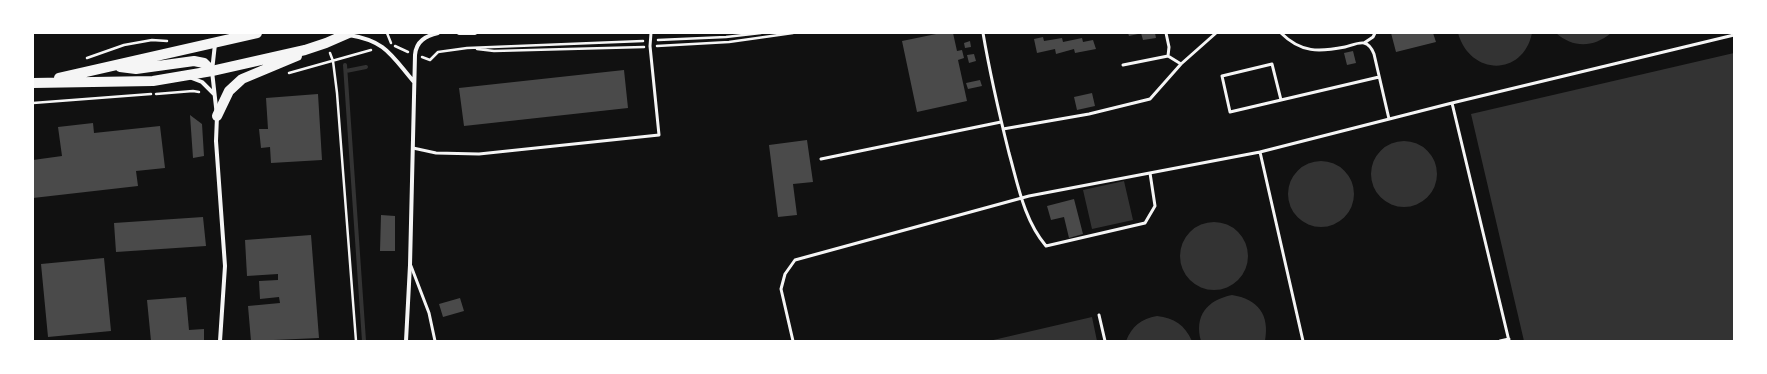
<!DOCTYPE html>
<style>
body{margin:0}
#map{position:relative;width:1767px;height:374px;overflow:hidden;background:#111;font-family:"Open Sans",sans-serif}
canvas{display:block}
.frame{position:absolute;inset:0;border:34px solid #fff;pointer-events:none}
</style>
<div id="map">
<canvas width="1767" height="374"></canvas>
<div class="frame"></div>
</div>
<script>
const ctx = document.querySelector('canvas').getContext('2d');
ctx.lineJoin = 'round';
function fill(path, color) { ctx.fillStyle = color; ctx.fill(path, 'evenodd'); }
function trace(path, color, width, dash) { ctx.strokeStyle = color; ctx.lineWidth = width; ctx.lineCap = dash ? 'butt' : 'round'; ctx.setLineDash(dash || []); ctx.stroke(path); }
const water = new Path2D(`
 M1458 33H1532C1523 77 1470 76 1458 33Z
 M1556 33H1611C1593 48 1573 48 1556 33Z
 M1734 53V341H1524L1471 114Z
 M1371 174a33 33 0 1 1 66 0a33 33 0 1 1-66 0Z
 M1288 194a33 33 0 1 1 66 0a33 33 0 1 1-66 0Z
 M1124 181 1133 220 1092 229 1083 190Z
 M1180 256a34 34 0 1 1 68 0a34 34 0 1 1-68 0Z
 M1232 295C1258 299 1270 315 1265 341H1201C1194 316 1207 300 1232 295Z
 M1157 316C1174 318 1185 325 1192 341H1126C1132 326 1141 319 1157 316Z
 M1092 317 1097 341H989Z`);
const stream = new Path2D(`
 M345 65 364 341
 M346 71 366 67`);
const building = new Path2D(`
 M941 33H953L957 51 962 50 964 58 958 60 967 101 917 112 902 41Z
 M1128 33H1138V34L1129 36Z
 M1141 33H1155L1156 38 1143 40Z
 M1391 33H1433L1436 42 1396 52Z
 M1043 37 1044 41 1062 38 1063 42 1082 38 1083 42 1093 40 1096 49 1075 53 1074 49 1056 54 1055 49 1037 53 1034 39Z
 M970 41 971 47 965 48 964 43Z
 M1353 51 1356 63 1347 65 1344 53Z
 M974 54 976 61 969 63 967 55Z
 M624 70 628 108 464 126 459 88Z
 M980 80 982 86 968 89 966 83Z
 M1092 93 1095 106 1077 110 1074 97Z
 M318 94 322 160 271 163 270 147 261 148 259 129H268L266 98Z
 M190 115 202 124 204 156 193 158Z
 M93 123 94 133 160 126 165 168 136 171 138 186 33 198V160L62 156 58 127Z
 M807 140 813 182 793 184 797 215 778 217 769 145Z
 M1074 199 1083 234 1069 238 1064 217 1051 220 1047 206Z
 M381 215 395 216V251H380Z
 M203 217 206 246 116 252 114 223Z
 M311 235 319 338 251 341 248 306 280 303 279 297 260 299 259 281 278 280V274L247 276 245 240Z
 M104 258 111 331 48 337 41 264Z
 M186 297 189 330 204 329V341H151L147 300Z
 M460 298 464 311 443 317 439 304Z`);
const path = new Path2D(`
 M387 33 391 43
 M658 40 726 37 761 33
 M395 46 408 52
 M657 46 729 42 793 33
 M477 49 494 51 644 47
 M330 53 333 61 337 93 356 341
 M422 57 430 60 438 52 467 48 643 41
 M87 58 124 45 152 40 167 41
 M289 73 371 50
 M156 94 193 91 199 92
 M33 103 151 94`);
const service = new Path2D(`
 M983 33C990 74 999 113 1009 153 1018 185 1024 220 1046 246L1145 223 1155 206 1150 173
 M1166 33 1169 47 1168 56
 M1281 33C1301 53 1319 52 1345 47 1350 46 1358 42 1364 43 1369 44 1372 49 1374 54L1389 119
 M1364 43 1373 37 1375 33
 M1123 65 1168 56 1181 64
 M1281 100 1272 64 1222 76 1230 112 1379 77
 M1452 103 1734 35
 M1003 129 1089 114 1150 99 1181 64 1216 33
 M413 148 436 153 479 154 659 135 650 46 651 33
 M821 159 1001 122
 M411 266 429 313 435 341
 M1099 315 1105 341
 M793 341 781 289 785 274 795 260 1029 196 1260 152
 M1303 341 1260 152 1452 103 1509 341
 M1500 341 1509 339`);
const minor = new Path2D(`
 M459 33H475
 M349 35C386 41 391 55 414 82
 M215 44 212 71 217 116 216 141 225 266 220 341
 M189 77 202 82 214 94
 M406 341 410 265 415 55C416 41 426 36 438 33`);
const primary = new Path2D(`
 M120 67 136 69 194 61 204 63 212 71
 M59 78 257 33
 M33 83 153 81 212 71 305 50 326 43 349 33
 M217 116 229 91 242 79 297 56`);
fill(water, '#333');
trace(stream, '#333', 4);
fill(building, '#4a4a4a');
trace(path, '#f5f5f5', 2.5);
trace(service, '#f5f5f5', 3);
trace(minor, '#f5f5f5', 4);
trace(primary, '#f5f5f5', 10);
</script>
